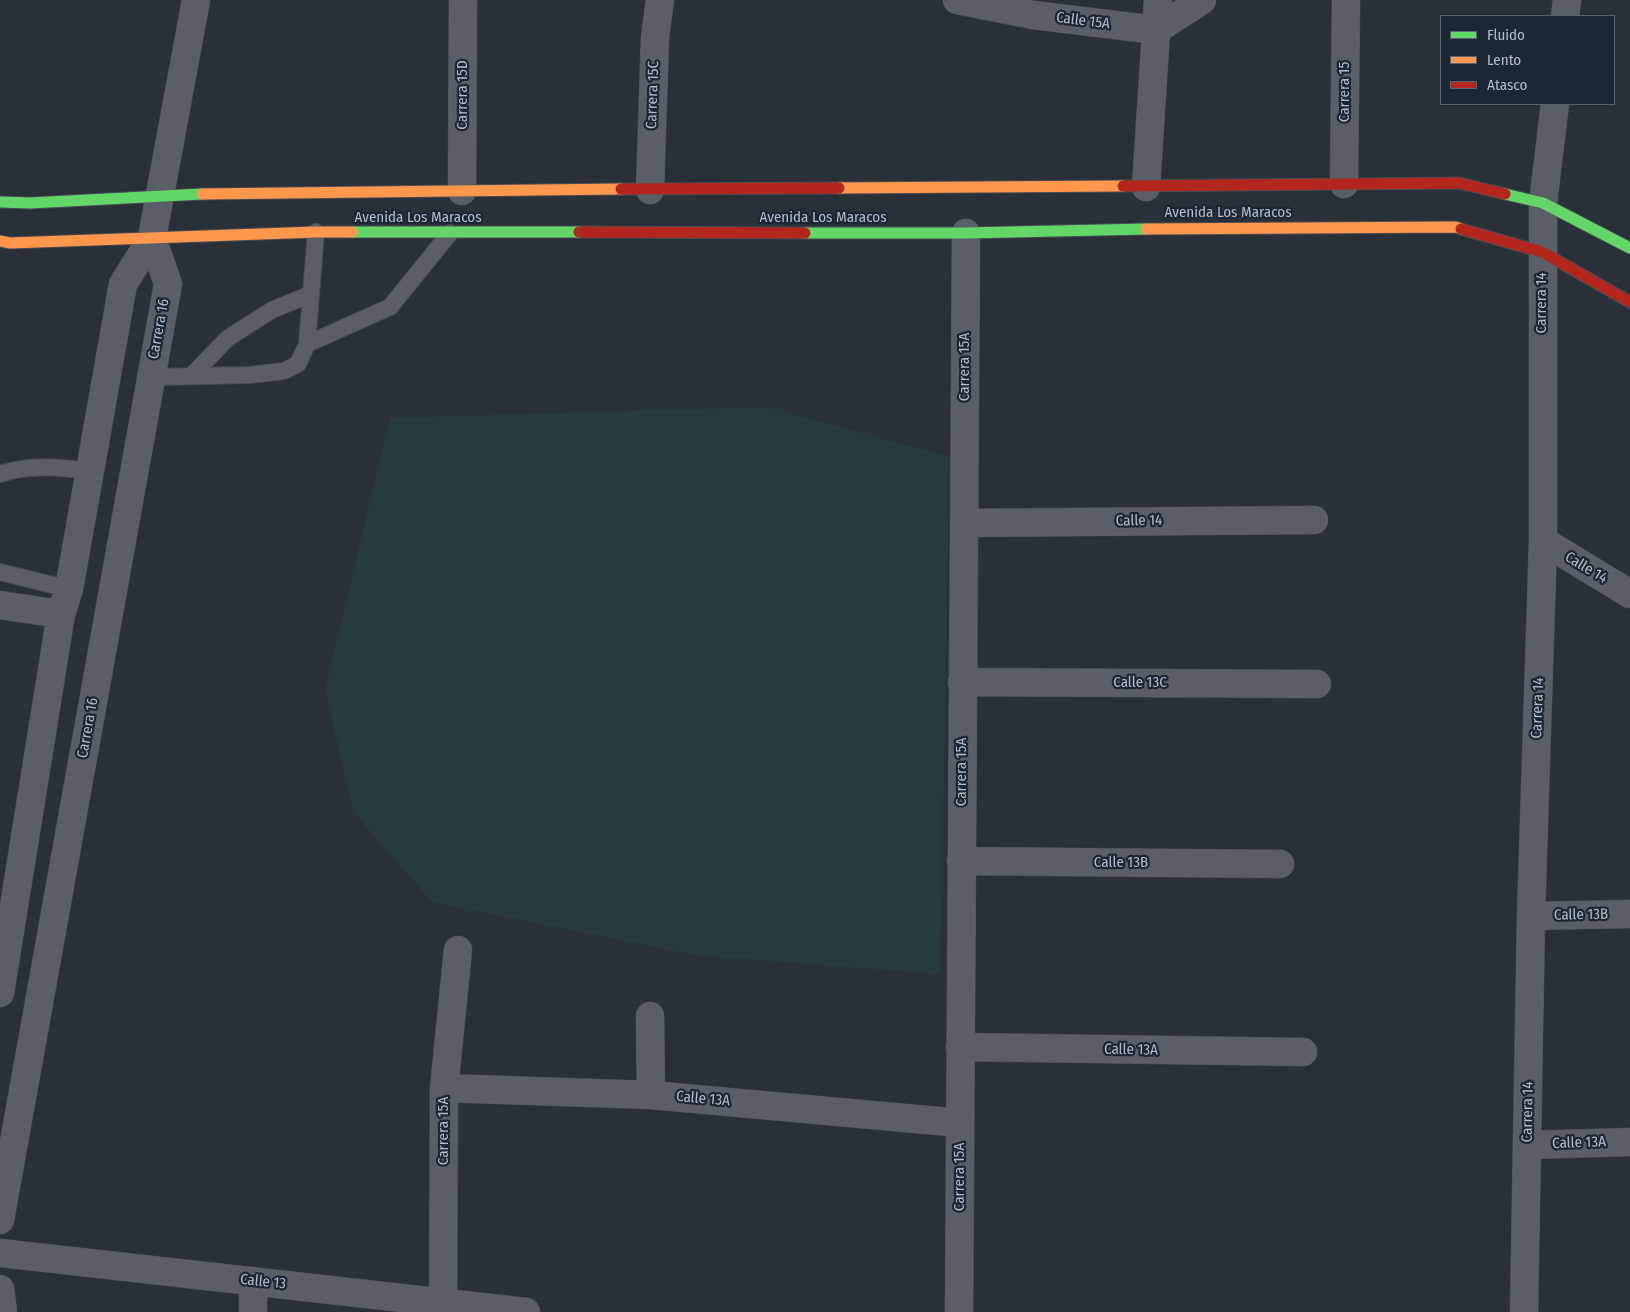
<!DOCTYPE html>
<style>
body{margin:0}
#map{position:relative;width:1630px;height:1312px;overflow:hidden;background:#2a3038;font-family:"Fira Sans Condensed",sans-serif}
canvas{display:block}
.legend{position:absolute;left:1440px;top:15px;width:175px;height:90px;box-sizing:border-box;background:#1d2633;border:1px solid #59626f;margin:0;padding:6px 9px;list-style:none;font-size:15px;color:#b4bcc9}
.legend li{display:flex;align-items:center;gap:10px;height:25px}
.legend b{width:25px;border:1px solid #59626f}
</style>
<div id="map">
<canvas width="1630" height="1312"></canvas>
<ul class="legend">
<li><b style="height:6px;background:#63d668"></b>Fluido</li>
<li><b style="height:6px;background:#ff974d"></b>Lento</li>
<li><b style="height:6px;background:#b3261e"></b>Atasco</li>
</ul>
</div>
<script>
const ctx = document.querySelector('canvas').getContext('2d');
ctx.lineJoin = 'round';
function fill(path, color) { ctx.fillStyle = color; ctx.fill(path, 'evenodd'); }
function trace(path, color, width, dash) { ctx.strokeStyle = color; ctx.lineWidth = width; ctx.lineCap = dash ? 'butt' : 'round'; ctx.setLineDash(dash || []); ctx.stroke(path); }
function drawText(font, color, halo, rows, align = 'center') {
  ctx.font = font + ' "Fira Sans Condensed",sans-serif'; ctx.lineWidth = 4.5; ctx.setLineDash([]); ctx.textBaseline = 'middle'; ctx.strokeStyle = halo; ctx.fillStyle = color; for (const [text, x, y, turn = 0] of rows) {
    ctx.save(); ctx.translate(x, y); ctx.rotate((+turn || 0) * Math.PI / 180); ctx.textAlign = isNaN(turn) ? turn : align; if (halo) ctx.strokeText(text, 0, 0); ctx.fillText(text, 0, 0); ctx.restore();
  }
}
const green = new Path2D(`
 M766 407 950 457 940 974 695 955 432 902 354 813 325 690 390 418Z`);
const lane = new Path2D(`
 M307 344 390 307 450 233
 M191 376 228 338 272 310 311 294
 M151 377 249 375 284 371 298 364 307 344 316 232
 M0 474C32 464 57 467 90 471
 M0 572 69 589`);
const street = new Path2D(`
 M957 0 1033 15 1156 30 1202 0
 M1565 16 1567 0
 M1344 184 1346 0
 M1146 187 1158 0
 M650 190 655 38 660 0
 M462 191 463 0
 M964 523 1314 520
 M1543 541 1630 594
 M0 605 61 614
 M962 682 1317 684
 M961 861 1280 864
 M1531 916 1630 914
 M0 993 61 614 69 589 123 284 152 238 196 0
 M650 1016 651 1095
 M960 1047 1303 1052
 M444 1088 651 1095 960 1123
 M1527 1145 1630 1142
 M0 1220 168 284 152 238
 M0 1253 526 1312
 M253 1281V1312
 M0 1289 3 1312
 M443 1312 444 1088 458 950
 M959 1312 966 233
 M1524 1312 1531 916 1543 541V203L1555 104`);
const fast = new Path2D(`
 M1505 194 1543 203 1630 248
 M0 202 30 203 202 194
 M352 232H579
 M805 233H966L1146 229`);
const slow = new Path2D(`
 M839 188 1123 186
 M202 194 621 189
 M1146 229 1456 227 1461 229
 M0 241 10 243 316 232H352`);
const jam = new Path2D(`
 M1123 186 1459 183 1505 194
 M621 189 839 188
 M1461 229 1542 252 1630 302
 M579 232 805 233`);
const streetNames = [
 ["Calle 15A",1083,21,7],
 ["Carrera 15",1345,92,-90],
 ["Carrera 15D",463,95,-90],
 ["Carrera 15C",653,95,-88],
 ["Avenida Los Maracos",1228,213],
 ["Avenida Los Maracos",418,218],
 ["Avenida Los Maracos",823,218],
 ["Carrera 14",1542,303,-90],
 ["Carrera 16",159,329,-80],
 ["Carrera 15A",965,367,-90],
 ["Calle 14",1139,521,-1],
 ["Calle 14",1586,568,31],
 ["Calle 13C",1140,683],
 ["Carrera 14",1538,708,-88],
 ["Carrera 16",88,728,-80],
 ["Carrera 15A",962,772,-90],
 ["Calle 13B",1121,863],
 ["Calle 13B",1581,915,-1],
 ["Calle 13A",1131,1050,1],
 ["Calle 13A",703,1099,5],
 ["Carrera 14",1528,1112,-89],
 ["Carrera 15A",444,1131,-90],
 ["Calle 13A",1579,1143,-2],
 ["Carrera 15A",960,1177,-90],
 ["Calle 13",263,1282,6]
];
fill(green, '#273a3e');
trace(lane, '#484c53', 18);
trace(street, '#484c53', 29);
trace(fast, '#484c53', 13);
trace(slow, '#484c53', 13);
trace(jam, '#484c53', 13);
trace(lane, '#5a5e66', 16);
trace(street, '#5a5e66', 28);
trace(fast, '#63d668', 11);
trace(slow, '#ff974d', 11);
trace(jam, '#b3261e', 11);
drawText('15px', '#b4bcc9', '#1d2633', streetNames);
</script>
